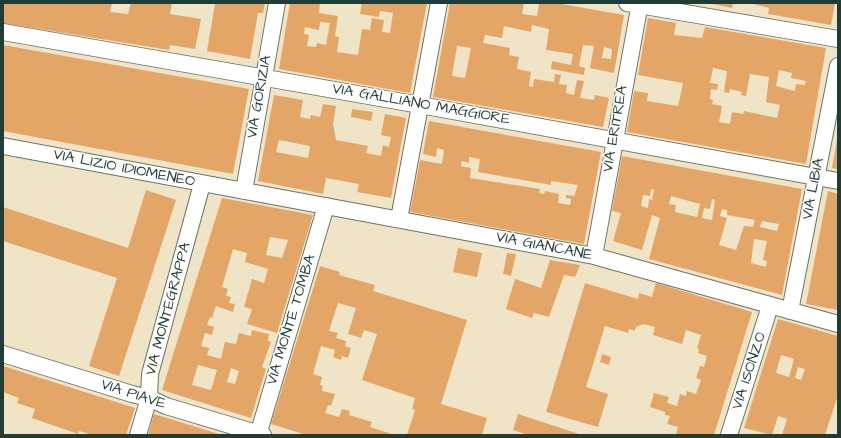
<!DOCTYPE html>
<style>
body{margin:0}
#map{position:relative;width:841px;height:438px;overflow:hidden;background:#f0e4c7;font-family:"Architects Daughter",sans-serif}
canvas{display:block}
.frame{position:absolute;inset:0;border:4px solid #1f3d34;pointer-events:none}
</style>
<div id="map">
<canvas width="841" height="438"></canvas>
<div class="frame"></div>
</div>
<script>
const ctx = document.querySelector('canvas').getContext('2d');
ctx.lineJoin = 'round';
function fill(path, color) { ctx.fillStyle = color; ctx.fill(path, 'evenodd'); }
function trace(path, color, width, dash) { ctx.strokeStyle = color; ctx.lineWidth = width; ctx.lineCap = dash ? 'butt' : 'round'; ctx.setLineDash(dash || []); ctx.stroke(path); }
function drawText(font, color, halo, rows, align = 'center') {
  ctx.font = font + ' "Architects Daughter",sans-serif'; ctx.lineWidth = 3; ctx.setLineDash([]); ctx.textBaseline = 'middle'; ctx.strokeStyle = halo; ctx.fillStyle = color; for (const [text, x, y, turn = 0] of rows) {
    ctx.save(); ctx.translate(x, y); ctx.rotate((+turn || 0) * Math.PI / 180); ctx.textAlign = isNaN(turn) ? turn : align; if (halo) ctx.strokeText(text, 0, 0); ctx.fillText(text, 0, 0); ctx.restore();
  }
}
const building = new Path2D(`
 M3 3H112L110 12 128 14 131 3H172L170 14 201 19 195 49 170 45 169 50 3 23Z
 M211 3H265L263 13H258L250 59 207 51 215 4Z
 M290 3H320L319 13 338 16 335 36 339 37 337 52 358 55 362 29 370 30 372 18 384 20 382 32 390 33 393 13 380 11 379 17 360 14 362 3H427L410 93 279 69ZM320 22 330 23 326 45 317 43 316 47 307 46 309 35 304 34 305 27 319 30Z
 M450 3H524L522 14 537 16 539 3H556L624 15 614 73 590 68 594 46 583 45 579 66 585 68 584 75 551 69 552 61 571 65 573 54 546 50 549 29 532 25 531 32 504 26 502 38 485 35 483 43 510 48 509 55 519 57 517 69 531 72 529 86 533 87 534 79 554 82 555 74 561 75 559 84 567 85 566 93 574 95 577 80 584 81 580 98 594 100 595 95 609 98 603 127 433 97ZM457 46 471 48 465 78 452 76ZM604 47 612 49 611 59 602 58Z
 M707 3H733L732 8Z
 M749 3H835L831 25 768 14 769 8Z
 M648 18 676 23 674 35 702 38 705 27 826 48 806 164 627 132 634 91 648 93 647 101 678 106 683 83 638 75ZM713 68 727 71 724 92 729 93 730 89 742 92 741 95 746 96 750 74 769 77 766 102 780 105 777 118 744 111 743 114 732 112 730 124 719 122 722 106 712 104 713 100 710 99 711 89 717 90 718 84 710 83ZM779 70 792 73 791 78 806 81 805 85 796 84 795 91 776 86Z
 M3 45 249 89 233 174 3 131Z
 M274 95 303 100 300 117 310 119 311 115 320 117 323 104 336 106 333 124 336 140 368 146 366 153 381 156 383 145 389 147 391 137 381 135 385 114 406 118 391 198 357 192 359 184 326 178 323 194 258 181ZM279 140 310 146 308 158 276 152Z
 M352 109 373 112 371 121 351 117Z
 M429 121 601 152 584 244 410 212 420 160 442 164 444 150 437 148 436 157 423 154ZM469 157 480 159 478 172 551 185V181L578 185 574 196 566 195V198L571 199 570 205 558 203 559 194 545 191 544 194 539 193 540 189 470 178 471 168 461 166 462 161 469 163Z
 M837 140H838V169L832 168Z
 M622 156 802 189 782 295 649 259 660 218 652 215 642 250 613 241 621 213 612 211ZM651 189 654 190 652 200 649 199 648 208 641 206 643 195 650 196ZM671 196 700 204 697 217 675 212 676 205 669 204ZM712 199 715 200 712 220 702 218 704 208 710 209ZM722 209 727 210V215L755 220 753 227 744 226 736 250 719 245 727 218 720 216ZM762 221 779 224 777 231 760 227ZM754 239 767 241 763 260 767 261 766 267 751 263Z
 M146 190 176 200 119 376 89 366 117 278 3 241V207L128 248Z
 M828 191 838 194V310L806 304Z
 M222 198 313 215 277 333 247 324 252 309 244 307 252 279 264 283 268 269 245 262 247 253 233 249 222 287 228 289 226 296 231 297 229 303 235 304 233 312 216 306 212 318 210 317 207 325 214 327 212 335 205 333 201 346 209 348 207 355 221 359 225 342 236 344 239 333 251 336 252 330 269 334 268 341 271 342 262 367 266 369 251 418 162 390ZM270 237 288 240 282 258 266 255ZM198 365 217 370 211 390 192 385ZM231 368 239 371 235 384 227 382Z
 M458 248 482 253 477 277 453 272Z
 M507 253 516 254 511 276 503 274Z
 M550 260 580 265 575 277 564 275 549 317 534 313 532 318 506 309 515 279 541 288Z
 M320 266 340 272 339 275 375 285 373 291 467 320 441 404 487 418 482 435H407L415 410 412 409 415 398 362 380 377 334 364 330 361 338 348 334 356 308 338 303 329 331 338 333 336 338 346 341 345 346 351 348 348 358 342 356 341 360 333 357 335 350 321 346 313 374 322 377 320 385 323 386 322 391 335 394 331 406 328 405 325 413 339 417 342 409 350 411 349 415 372 422 370 427 395 435H306L271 424Z
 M585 283 638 299 639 293 652 297 656 283 752 312 714 435H676L678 427 667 424 670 416 665 415V412L650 407 654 393 669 397 667 403 677 406 680 394 686 396 687 391 696 394 701 380 696 378 700 366 704 367 707 356 698 353 699 349 697 348 701 335 686 330 682 344 653 335 655 327 643 324 636 327 635 331 629 329 628 333 605 326 586 387 608 394 598 427 546 412Z
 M778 319 838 336V395L825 435H782L787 419 778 416 772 435 744 428ZM781 355 794 359 789 377 776 373ZM798 367 805 369 801 380 795 378Z
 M602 354 611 357 609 365 600 362Z
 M3 366 135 408 126 435H93L79 431 78 434 32 418 35 409 17 403 19 398 3 392Z
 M154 414 222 435H148Z
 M518 414 582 435H528L513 430Z`);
const street = new Path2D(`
 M627 3 838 39
 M3 32 420 105 838 181
 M3 146 594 256 838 324
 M244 191 277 3
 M399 219 439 3
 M594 256 640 3
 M790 311 838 66
 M3 354 132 394 149 398 166 406 263 435
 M138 435 149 398 150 374 202 184
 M258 435 326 206
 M729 435 770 306`);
const streetNames = [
 ["VIA GORIZIA",260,97,-80],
 ["VIA GALLIANO MAGGIORE",421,105,10],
 ["VIA ERITREA",616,129,-80],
 ["VIA LIZIO IDIOMENEO",124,169,11],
 ["VIA LIBIA",814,189,-79],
 ["VIA GIANCANE",544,247,11],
 ["VIA MONTEGRAPPA",169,309,-75],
 ["VIA MONTE TOMBA",292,320,-73],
 ["VIA ISONZO",750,371,-72],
 ["VIA PIAVE",133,395,18]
];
fill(building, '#e3a666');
trace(street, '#687767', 18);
trace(street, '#fff', 16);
drawText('15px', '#1f3d34', '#fff', streetNames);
</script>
